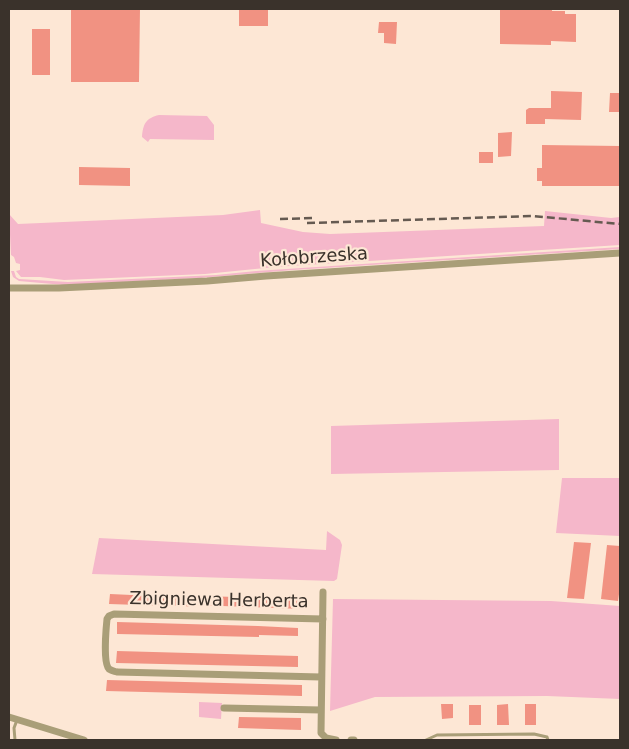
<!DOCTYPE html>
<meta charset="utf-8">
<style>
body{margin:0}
#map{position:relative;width:629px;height:749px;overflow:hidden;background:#fde7d5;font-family:"DejaVu Sans",sans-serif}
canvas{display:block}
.frame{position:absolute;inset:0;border:10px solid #3a322b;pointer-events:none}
</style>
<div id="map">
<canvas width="629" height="749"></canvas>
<div class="frame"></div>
</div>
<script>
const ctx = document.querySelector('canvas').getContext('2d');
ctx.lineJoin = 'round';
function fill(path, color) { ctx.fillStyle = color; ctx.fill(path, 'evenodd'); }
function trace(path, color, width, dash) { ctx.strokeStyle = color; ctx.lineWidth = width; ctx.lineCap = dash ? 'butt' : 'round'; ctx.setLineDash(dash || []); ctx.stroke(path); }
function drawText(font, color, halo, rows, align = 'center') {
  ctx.font = font + ' "DejaVu Sans",sans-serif'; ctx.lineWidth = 4.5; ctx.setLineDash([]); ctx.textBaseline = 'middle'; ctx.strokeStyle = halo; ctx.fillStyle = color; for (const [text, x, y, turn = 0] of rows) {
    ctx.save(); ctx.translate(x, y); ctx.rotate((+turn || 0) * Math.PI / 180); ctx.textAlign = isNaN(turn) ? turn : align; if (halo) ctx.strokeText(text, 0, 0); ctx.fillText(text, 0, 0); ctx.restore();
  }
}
const green = new Path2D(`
 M159 115 207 116 214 125V140L150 139 148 142 142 137C143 124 146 118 159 115Z
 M260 210 261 223 303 232 330 234 544 226 545 211 611 218 620 217V245L275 267 205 274 64 280 40 277H21L16 271 20 270V264L16 263 14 257 11 255 9 214 18 224 223 215Z
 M620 247V249L293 270 200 278 64 285 19 281 13 277 11 271H14L16 277 19 279 68 282 216 275 256 271Z
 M559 419V470L331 474V426Z
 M562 478H620V536L556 533Z
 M327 531 340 540 342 545 337 579 334 581 92 574 99 538 326 550Z
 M333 599 551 601 620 606V699L547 696 375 697 330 711Z
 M199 702 222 703 221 719 199 717Z`);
const building = new Path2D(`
 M71 9H140L139 82H71Z
 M239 9H268V26H239Z
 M500 9H552V11H565V14H576V42L551 41V45L500 44Z
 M379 22H397L396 44 384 43V33H378Z
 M32 29H50V75H32Z
 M551 91 582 92 581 120 545 119V124H526V110L529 108H551Z
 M610 93H620V112H609Z
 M512 132 511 156 498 157V133Z
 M542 145 620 146V186H542V181H537V168H542Z
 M479 152H493V163H479Z
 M79 167 130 168V186L79 185Z
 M574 542 591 543 584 599 567 598Z
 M607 545 620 546V587L618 601 601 599Z
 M110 594 176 597V595L202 598V596L304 599 303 609 196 605V607L170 605V606L109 604Z
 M117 622 258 626 298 628V636L259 635V637L117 634Z
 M117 651 298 656V667L116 663Z
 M107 680 302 685V696L106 691Z
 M441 704H453V718L442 719Z
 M508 704 509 725H497V705Z
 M525 704H536V725H525Z
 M469 705H481V725H469Z
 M239 717 301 718V730L238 728Z`);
const lane = new Path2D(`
 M15 740 14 728 17 720
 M426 740 437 735 534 734 547 737 548 740`);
const street = new Path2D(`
 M9 288H59L207 281 266 276 620 253
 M323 592 321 733 326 738 336 740
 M321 677 117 672C114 671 112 671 109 669 103 663 106 629 107 619L109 616 114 614 323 619
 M224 708 321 710
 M9 717 84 740
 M351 740H354`);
const rail = new Path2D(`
 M280 219 314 218
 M307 223 533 216 620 224`);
const streetNames = [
 ["Kołobrzeska",314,258,-4],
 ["Zbigniewa Herberta",219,601,1]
];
fill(green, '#f5b7ca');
fill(building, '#f19282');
trace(lane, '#a99e78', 3);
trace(street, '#a99e78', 7);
trace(rail, '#655a51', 2.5, [8, 4]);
drawText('18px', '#3a322b', '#fde7d5', streetNames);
</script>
